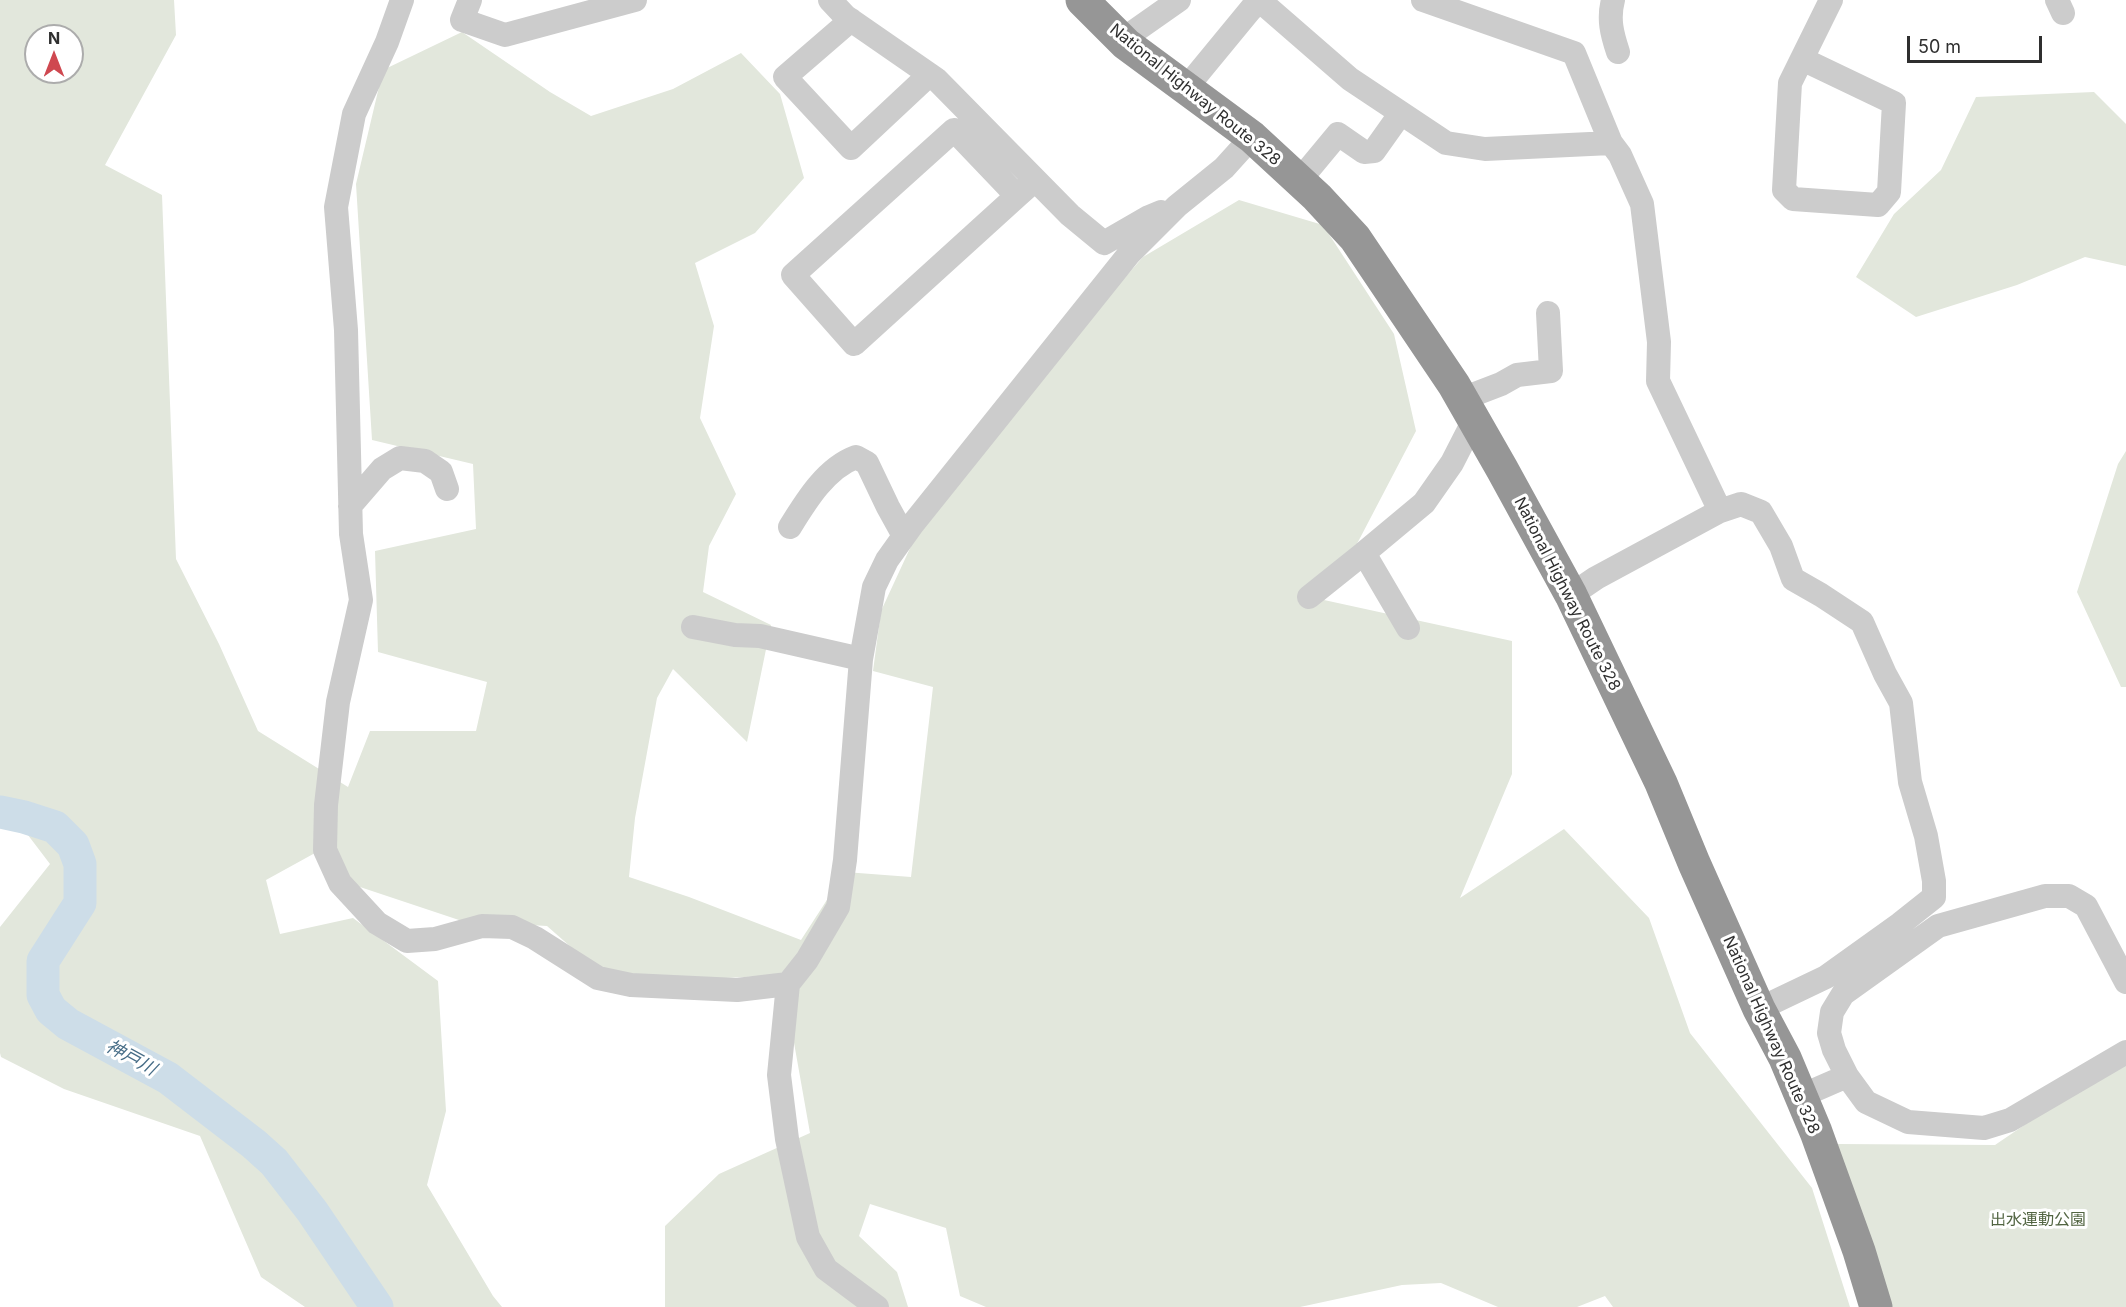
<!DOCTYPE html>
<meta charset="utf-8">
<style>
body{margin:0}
#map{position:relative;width:2126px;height:1307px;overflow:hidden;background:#fff;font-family:Inter,sans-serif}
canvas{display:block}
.north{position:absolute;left:24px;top:24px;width:60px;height:60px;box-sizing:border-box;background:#fff;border:2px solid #acacac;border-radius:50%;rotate:0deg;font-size:16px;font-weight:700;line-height:24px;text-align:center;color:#2f2f2f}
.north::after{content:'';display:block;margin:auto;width:21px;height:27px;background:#cf4850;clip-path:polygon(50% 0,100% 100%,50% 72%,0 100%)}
.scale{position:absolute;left:1907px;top:36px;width:135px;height:27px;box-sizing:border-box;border:3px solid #2f2f2f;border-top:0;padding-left:8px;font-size:18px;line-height:21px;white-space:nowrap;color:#2f2f2f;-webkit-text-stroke:4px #fff;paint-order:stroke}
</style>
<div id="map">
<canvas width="2126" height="1307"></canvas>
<div class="north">N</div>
<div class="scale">50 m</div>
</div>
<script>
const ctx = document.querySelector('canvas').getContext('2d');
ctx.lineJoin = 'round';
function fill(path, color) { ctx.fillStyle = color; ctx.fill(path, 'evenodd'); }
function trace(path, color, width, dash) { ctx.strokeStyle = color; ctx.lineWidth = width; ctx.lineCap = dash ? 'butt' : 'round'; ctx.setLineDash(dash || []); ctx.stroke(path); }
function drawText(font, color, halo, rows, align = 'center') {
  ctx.font = font + ' Inter,"Noto Sans JP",sans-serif'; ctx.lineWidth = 6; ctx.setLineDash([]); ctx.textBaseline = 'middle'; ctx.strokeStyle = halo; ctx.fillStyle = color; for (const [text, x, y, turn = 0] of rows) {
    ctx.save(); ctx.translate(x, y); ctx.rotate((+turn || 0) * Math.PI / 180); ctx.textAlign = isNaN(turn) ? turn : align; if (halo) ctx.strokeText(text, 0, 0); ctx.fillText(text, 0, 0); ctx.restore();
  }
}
const green = new Path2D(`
 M0 0H174L176 35 105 165 162 195 176 559 219 644 258 731 348 787 370 731H476L487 682 378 652 375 551 476 529 473 464 372 440 356 184 383 70 462 32 550 92 591 116 673 89 741 53 780 94 804 178 755 233 695 263 714 326 700 418 736 494 709 546 703 592 771 625 747 742 673 669 657 698 635 818 629 877 689 897 801 940 845 872 911 877 933 687 873 671 881 611 930 505 1015 402 1143 257 1239 200 1323 225 1394 334 1416 431 1359 540 1324 600 1512 641V774L1460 898 1564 829 1649 918 1690 1033 1812 1188 1850 1307H1613L1605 1296 1577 1307H1498L1441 1283 1402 1285 1300 1307H986L960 1296 946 1228 870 1204 859 1236 897 1272 908 1307H665V1226L719 1174 810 1133 782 975 613 984 547 926 462 921 348 883 315 853 266 880 280 934 353 918 438 981 446 1111 427 1185 493 1296 502 1307H305L261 1277 200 1136 64 1089 1 1057 0 1053V927L50 864 15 818 0 817ZM36 36H72V72H36Z
 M2094 92 2126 124V266L2085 257 2017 285 1916 317 1856 277 1894 214 1941 170 1976 97Z
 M2126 451V687H2121L2077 592 2118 464Z
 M2126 1056V1307H1887L1837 1144 1995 1145Z`);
const river = new Path2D(`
 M0 812 24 817 55 827 73 845 80 864V903L43 961V995L51 1010 68 1024 168 1078 254 1144 274 1162 312 1211 377 1307`);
const minor = new Path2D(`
 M402 0 387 42 354 114 336 207 346 330 351 534 361 600 338 702 326 805 325 850 340 883 377 923 407 941 435 939 482 926 512 927 535 938 598 978 631 985 737 990 788 984
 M470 0 462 20 505 35 635 0
 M830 0 845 16 936 79 1070 215 1104 243 1149 217 1161 212
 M1259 0 1350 79 1446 143 1485 149 1611 143
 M1423 0 1574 53 1611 143 1620 155 1642 204 1659 342 1658 381 1720 511
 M1613 0C1608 19 1612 34 1618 52
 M2057 0 2063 13
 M851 20 785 77 851 148 929 75
 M1122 40 1179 0
 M1802 59 1894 103 1889 192 1878 205 1793 199 1784 190 1790 83 1831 0
 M1186 88 1251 9 1261 0
 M1299 181 1338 134 1364 152 1374 151 1401 113
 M1017 196 954 130 793 275 854 344 1017 196 1035 180
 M1462 399 1501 384 1517 375 1551 371 1548 313
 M350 506 382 469 400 458 425 461 441 472 447 489
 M790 527C806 501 826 468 856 457L867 463 888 507 904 536
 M1571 595 1596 578 1720 511 1741 504 1761 512 1781 546 1793 579 1821 595 1862 622 1885 674 1901 703 1910 782 1926 836 1934 881V897L1900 924 1826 977 1759 1009
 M1309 597 1364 553
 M693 627 735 635 760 636 861 659
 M1408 628 1364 553 1424 503 1452 463 1474 420
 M2126 982 2086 906 2069 896H2045L1938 926 1843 994 1832 1012 1829 1033 1834 1050 1847 1076 1866 1102 1908 1122 1984 1128 2010 1120 2126 1052
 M1801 1096 1847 1076
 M877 1307 826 1269 808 1237 787 1139 779 1075 788 984 807 960 838 907 845 860 861 659 874 587 887 560 912 525 1129 254 1177 206 1224 168 1252 137`);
const highway = new Path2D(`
 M1082 0 1126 44 1252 137 1317 197 1355 238 1454 385 1502 469 1571 595 1661 783 1694 863 1759 1009 1785 1058 1816 1132 1859 1251 1876 1307`);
const streetNames = [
 ["National Highway Route 328",1195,95,39],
 ["National Highway Route 328",1567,594,63],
 ["National Highway Route 328",1771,1035,66]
];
const parkNames = [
 ["出水運動公園",2038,1220]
];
const waterNames = [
 ["神戸川",131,1058,29]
];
fill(green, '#e2e7dc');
trace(river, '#cddde8', 33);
trace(minor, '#ccc', 24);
trace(highway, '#969696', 33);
drawText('16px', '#2f2f2f', '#fff', streetNames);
drawText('16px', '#526542', '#fff', parkNames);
drawText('italic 18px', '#476d87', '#fff', waterNames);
</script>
